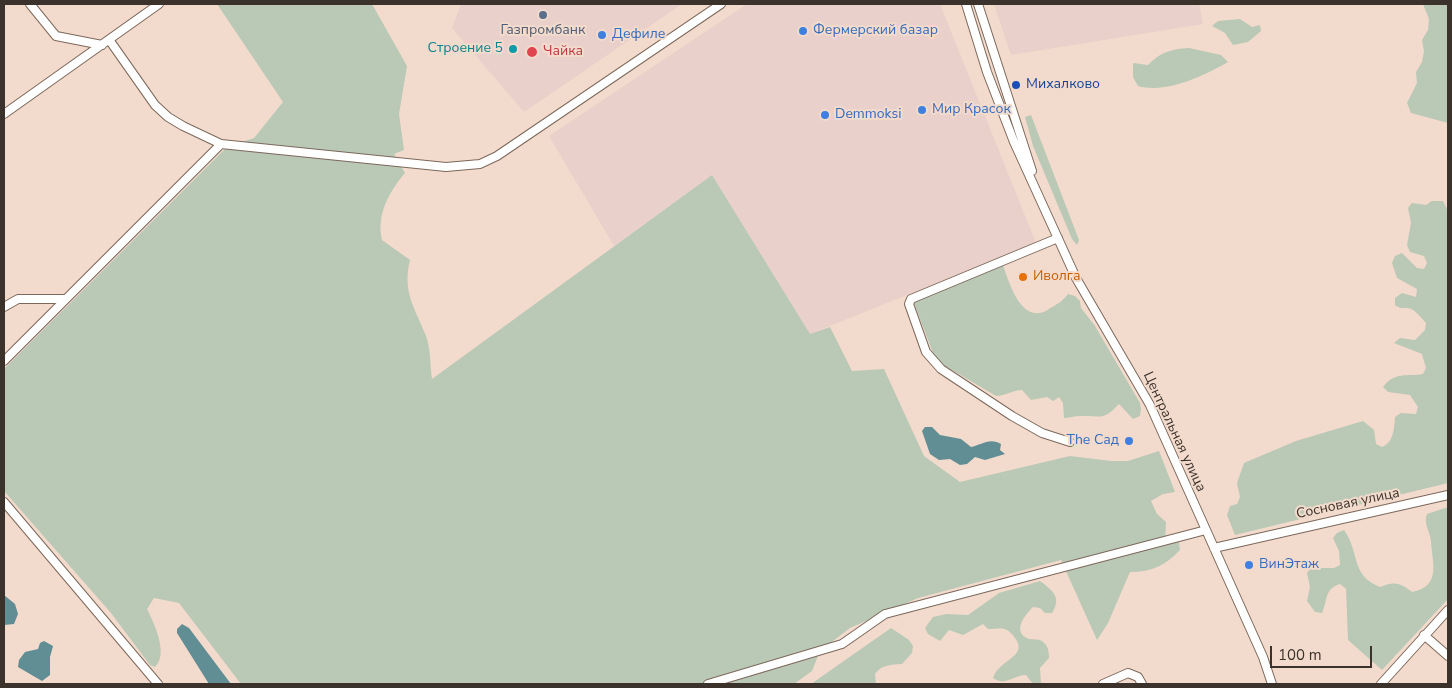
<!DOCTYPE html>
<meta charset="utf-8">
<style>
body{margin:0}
#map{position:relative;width:1452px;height:688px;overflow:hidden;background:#f2dbcc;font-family:"Nunito Sans",sans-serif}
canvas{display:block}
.frame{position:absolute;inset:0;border:5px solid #3b322c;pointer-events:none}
.scale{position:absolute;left:1270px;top:646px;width:102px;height:22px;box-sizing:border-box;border:2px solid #3b322c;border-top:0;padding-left:6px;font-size:15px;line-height:18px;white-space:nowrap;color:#3b322c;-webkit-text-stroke:4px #f2dbcc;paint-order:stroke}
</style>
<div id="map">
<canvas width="1452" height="688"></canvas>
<div class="frame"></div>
<div class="scale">100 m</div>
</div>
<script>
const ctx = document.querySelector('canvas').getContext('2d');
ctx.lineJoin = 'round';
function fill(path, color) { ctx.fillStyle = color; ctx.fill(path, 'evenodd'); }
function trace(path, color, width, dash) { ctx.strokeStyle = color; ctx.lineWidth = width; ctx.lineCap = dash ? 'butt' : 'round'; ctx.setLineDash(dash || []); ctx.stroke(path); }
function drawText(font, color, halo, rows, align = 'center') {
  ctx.font = font + ' "Nunito Sans",sans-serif'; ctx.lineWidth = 4; ctx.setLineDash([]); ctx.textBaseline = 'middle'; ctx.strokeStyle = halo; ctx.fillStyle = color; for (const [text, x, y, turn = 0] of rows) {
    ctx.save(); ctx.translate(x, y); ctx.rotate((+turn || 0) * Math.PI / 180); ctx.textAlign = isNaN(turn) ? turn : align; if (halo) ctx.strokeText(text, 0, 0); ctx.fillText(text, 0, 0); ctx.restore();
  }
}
const commercial = new Path2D(`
 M461 4H682L524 112 452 28Z
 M747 4H940L1036 243 810 334 712 175 614 246 549 136Z
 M994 4H1199L1203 24 1011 55Z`);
const green = new Path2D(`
 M217 4H372L407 66 399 114 404 150 394 154 405 173C389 192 376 215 382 240L410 260C402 292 415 308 426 336 431 349 430 366 432 379L712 175 810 334 830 327 852 371 884 369 924 456 960 482 1070 456 1111 461H1128L1159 451 1175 492 1163 494 1151 501 1157 514 1166 522 1165 544 1179 542 1180 550C1166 565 1152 572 1130 572L1108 623 1097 640 1061 560 918 598 850 628 820 651 812 671 794 684H241L179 603 154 598 147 609C154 623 169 654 155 667L150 665 111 613 4 491V369L227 147 254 138 283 102Z
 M1423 4H1447L1448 123 1411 113 1407 103 1417 83 1416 72 1422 62 1424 51 1422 40 1428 30 1429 19Z
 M1240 19 1252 27 1260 25 1261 31 1248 42 1233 45 1225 33 1212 26 1218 21Z
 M1189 48 1221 55 1228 62C1203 76 1167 94 1138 86L1133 77V63L1148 65C1161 52 1171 49 1189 48Z
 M1031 115 1079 240 1077 245 1072 239 1033 146 1025 117Z
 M1432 201H1443L1448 211V483L1235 535 1227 515 1230 506 1237 504 1240 497 1237 483 1244 463 1296 441 1363 421 1374 430 1376 444 1382 447C1394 442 1394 429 1395 417L1401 413 1416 414 1418 407 1410 395 1388 392 1383 387C1395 371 1406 377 1423 374L1426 368 1422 354 1394 343 1400 338 1415 340 1425 330 1426 323C1421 318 1415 309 1408 308 1402 308 1401 309 1395 305V298L1402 293 1416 297 1417 289 1397 278 1392 263 1395 256 1402 253 1417 268 1424 269 1427 263 1424 256 1410 252 1407 245 1411 223 1408 208 1412 203 1426 205Z
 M1003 265C1009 283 1022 327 1049 309 1056 305 1063 301 1068 294L1075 296 1080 301 1081 308 1095 326 1140 403 1141 409 1140 416 1133 419 1119 404C1102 422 1102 415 1080 416 1074 416 1070 418 1064 418L1063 403 1059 397 1053 401 1047 397 1031 400 1022 390C1012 390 1006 396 996 396L942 364 933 353 914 303 918 298 926 297Z
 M1448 507V599L1382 670 1348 640 1346 589 1340 584C1324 589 1328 600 1322 613L1315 612 1307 601 1310 587 1307 573 1311 568H1334L1340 565 1339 551 1333 538 1337 533 1344 530C1360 552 1350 575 1380 587 1395 581 1400 583 1412 592 1442 586 1432 563 1431 541 1430 531 1423 524 1427 514Z
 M1040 581C1053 591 1062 597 1052 613H1045L1040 608 1033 607C1025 615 1011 632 1029 639 1035 640 1040 638 1044 643 1048 646 1049 652 1049 658L1040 668 1041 683 1033 684 1026 675C1013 675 1006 687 993 678 999 659 1029 657 1015 638 1006 625 1001 629 988 629L983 624 963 635 949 630 940 641 928 634 925 628 933 617 947 614 968 615 999 593Z
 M891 628 909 640 913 646 912 653 902 664C891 665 882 664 875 674L876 684H811Z`);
const water = new Path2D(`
 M925 427H932L940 435 961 439 971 447C981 445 990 437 1001 444L1000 450 1005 454 985 460 975 457 967 464 960 465 950 459 939 460 930 454 922 431Z
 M4 595 15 604 18 614 14 624 4 625Z
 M182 624 189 628 231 684H209L177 633V629Z
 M44 641 53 646 50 657V675L42 681 18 667 19 660 25 652 38 649 40 643Z`);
const minor = new Path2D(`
 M30 4 56 36 102 45
 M966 4 987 72 1014 142 1076 278 1150 405 1263 657 1272 684
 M978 4 1032 171
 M110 41 155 105 168 117 183 126 221 144 446 167 480 164 497 156 721 4
 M4 114 159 4
 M1058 238 911 299 909 304 926 352 941 369 1012 416 1042 433 1070 442
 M4 307 18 299H63
 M4 361 221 144
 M4 502 158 684
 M1214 548 1448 495
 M1424 635 1448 656
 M708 684 842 644 885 614 1206 530
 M1103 684 1128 673 1138 677 1142 684
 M1381 684 1448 610`);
const markers = [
 [543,15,5,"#5c6f8a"],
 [803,31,5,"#3f7fe0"],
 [602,35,5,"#3f7fe0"],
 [513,49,5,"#0f9aa8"],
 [532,52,6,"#e0444e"],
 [1016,85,5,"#1a4fb4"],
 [922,110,5,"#3f7fe0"],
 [825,115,5,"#3f7fe0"],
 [1023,277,5,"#e8710a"],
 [1129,441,5,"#3f7fe0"],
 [1249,565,5,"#3f7fe0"]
];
const serviceNames = [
 ["Газпромбанк",543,31]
];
const shopNames = [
 ["Фермерский базар",813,31],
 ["Дефиле",612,35],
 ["Мир Красок",932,110],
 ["Demmoksi",835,115],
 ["The Сад",1119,441,"right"],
 ["ВинЭтаж",1259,565]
];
const cultureNames = [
 ["Строение 5",503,49]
];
const healthNames = [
 ["Чайка",543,52]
];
const transitNames = [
 ["Михалково",1026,85]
];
const foodNames = [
 ["Иволга",1033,277]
];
const streetNames = [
 ["Центральная улица",1174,432,65],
 ["Сосновая улица",1348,504,-12]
];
fill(commercial, '#e9d0ca');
fill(green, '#bac8b6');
fill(water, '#618d94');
trace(minor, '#7c685b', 10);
trace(minor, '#fff', 8);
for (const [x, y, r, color] of markers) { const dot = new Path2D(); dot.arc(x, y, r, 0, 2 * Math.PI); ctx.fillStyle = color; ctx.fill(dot); trace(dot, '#f2dbcc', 2); }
drawText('14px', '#4e5e75', '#f2dbcc', serviceNames);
drawText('14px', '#366cbe', '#f2dbcc', shopNames, 'left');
drawText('14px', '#0d838f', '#f2dbcc', cultureNames, 'right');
drawText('14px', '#be3a42', '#f2dbcc', healthNames, 'left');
drawText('14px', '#164399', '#f2dbcc', transitNames, 'left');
drawText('14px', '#c56008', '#f2dbcc', foodNames, 'left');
drawText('14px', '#3b322c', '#f2dbcc', streetNames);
</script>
